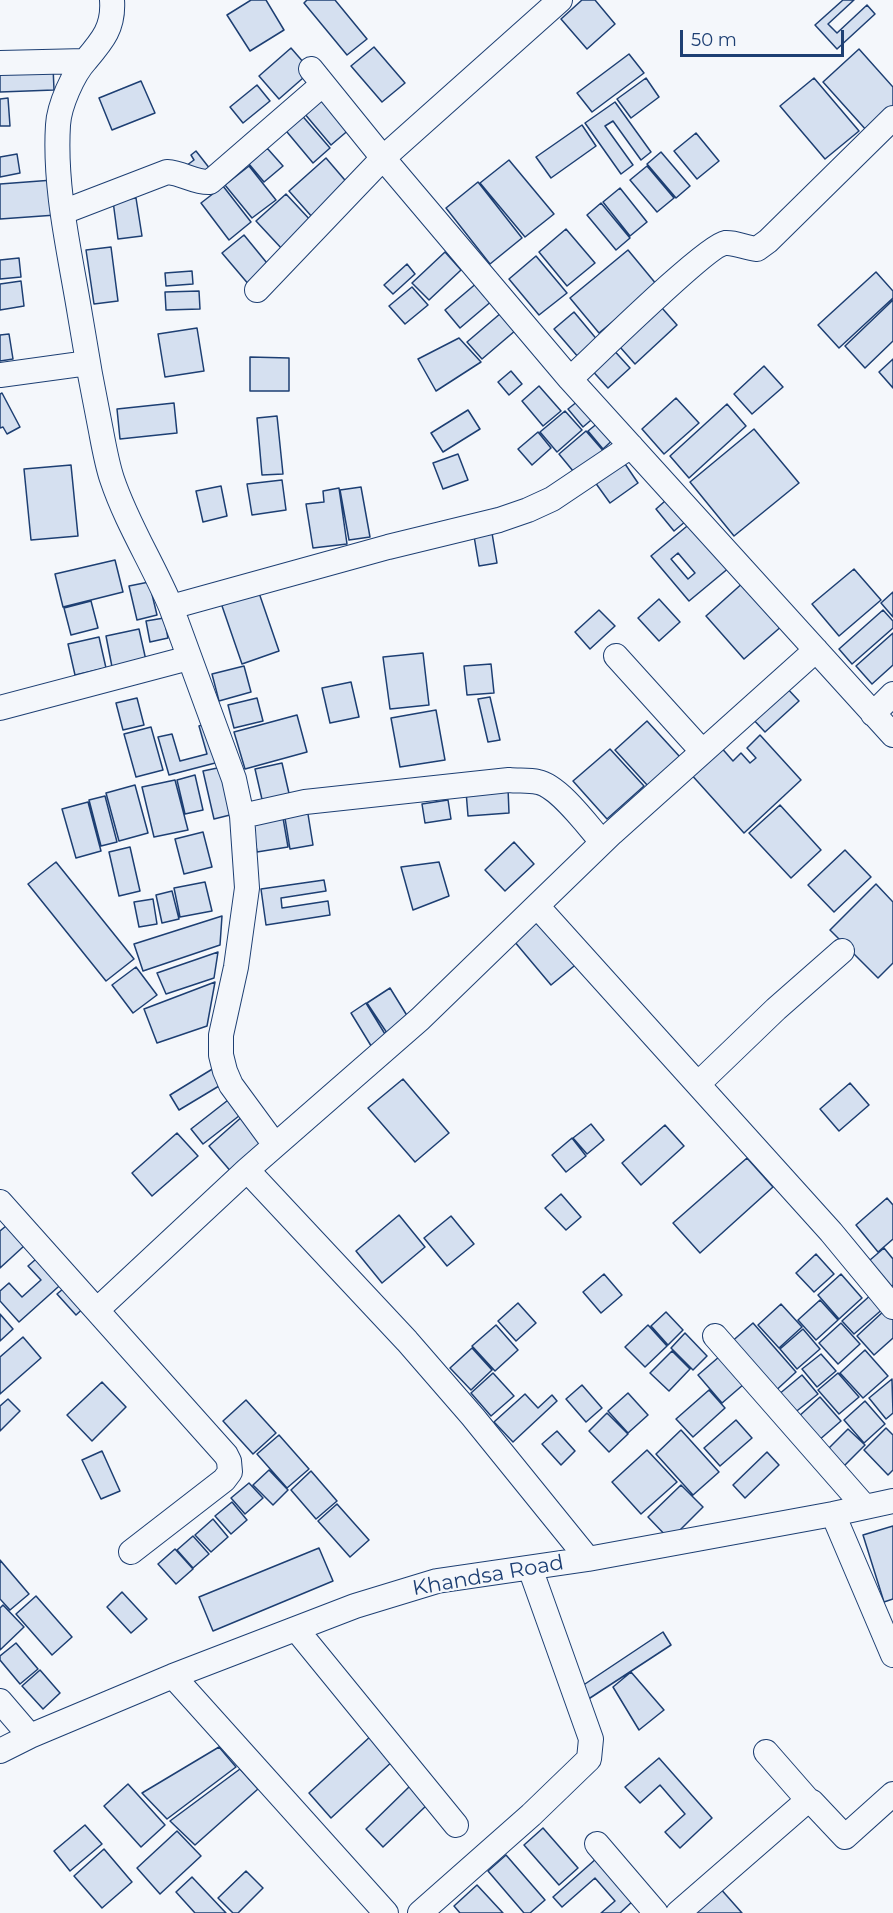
<!DOCTYPE html>
<style>
body{margin:0}
#map{position:relative;width:893px;height:1913px;overflow:hidden;background:#f4f7fb;font-family:Montserrat,sans-serif}
canvas{display:block}
.scale{position:absolute;left:680px;top:30px;width:164px;height:27px;box-sizing:border-box;border:3px solid #1d3f73;border-top:0;padding-left:8px;font-size:18px;line-height:21px;white-space:nowrap;color:#1d3f73;-webkit-text-stroke:4px #f4f7fb;paint-order:stroke}
</style>
<div id="map">
<canvas width="893" height="1913"></canvas>
<div class="scale">50 m</div>
</div>
<script>
const ctx = document.querySelector('canvas').getContext('2d');
ctx.lineJoin = 'round';
function fill(path, color) { ctx.fillStyle = color; ctx.fill(path, 'evenodd'); }
function trace(path, color, width, dash) { ctx.strokeStyle = color; ctx.lineWidth = width; ctx.lineCap = dash ? 'butt' : 'round'; ctx.setLineDash(dash || []); ctx.stroke(path); }
function drawText(font, color, halo, rows, align = 'center') {
  ctx.font = font + ' Montserrat,sans-serif'; ctx.lineWidth = 4.5; ctx.setLineDash([]); ctx.textBaseline = 'middle'; ctx.strokeStyle = halo; ctx.fillStyle = color; for (const [text, x, y, turn = 0] of rows) {
    ctx.save(); ctx.translate(x, y); ctx.rotate((+turn || 0) * Math.PI / 180); ctx.textAlign = isNaN(turn) ? turn : align; if (halo) ctx.strokeText(text, 0, 0); ctx.fillText(text, 0, 0); ctx.restore();
  }
}
const building = new Path2D(`
 M251 0H266L284 30 250 51 227 15Z
 M307 0H335L367 39 347 55 304 3Z
 M582 0H595L615 24 587 49 561 19Z
 M843 0H854L828 24 837 33 867 5 875 14 837 49 815 25Z
 M374 47 405 83 382 102 351 66Z
 M291 48 311 71 279 99 259 76Z
 M859 49 893 87V108L867 131 823 82Z
 M629 54 644 73 592 112 577 93Z
 M53 66 54 90 0 92V68Z
 M646 78 659 97 631 118 617 99Z
 M814 78 859 131 825 159 780 106Z
 M141 81 155 113 112 130 99 98Z
 M257 85 270 101 243 123 230 107Z
 M324 95 351 128 331 145 304 113Z
 M8 98 10 126H0V99Z
 M615 102 651 152 641 160 613 121 605 126 633 165 621 174 585 123Z
 M299 112 330 148 313 163 282 126Z
 M582 125 596 146 551 178 536 157Z
 M696 133 719 161 697 179 674 151Z
 M267 148 283 166 264 182 249 164Z
 M196 151 214 174 183 168 194 160 191 155Z
 M661 152 690 186 676 198 647 164Z
 M17 154 20 173 0 177V157Z
 M326 158 350 186 313 218 289 191Z
 M509 160 554 214 525 237 480 183Z
 M249 166 276 200 252 218 225 185Z
 M647 166 674 198 657 212 630 180Z
 M53 180 56 215 0 219V184Z
 M478 182 522 238 490 264 446 208Z
 M223 186 251 222 229 240 201 203Z
 M620 188 647 222 630 236 603 202Z
 M286 194 313 223 283 250 256 221Z
 M136 198 142 236 118 239 113 201Z
 M601 203 630 238 616 250 587 215Z
 M566 229 595 263 567 286 539 252Z
 M244 235 271 268 250 286 222 253Z
 M111 247 118 301 94 304 86 250Z
 M628 250 657 285 599 333 570 298Z
 M445 252 461 270 429 300 412 283Z
 M536 256 567 293 539 315 509 279Z
 M19 258 21 277 0 279V260Z
 M407 264 415 274 393 294 384 285Z
 M192 271 193 284 166 286 165 273Z
 M876 272 893 291V298L839 348 818 325Z
 M21 281 24 306 0 310V284Z
 M478 282 493 300 460 328 445 310Z
 M412 287 428 305 405 324 389 306Z
 M199 291 200 309 166 310 165 292Z
 M893 300V341L865 368 845 346Z
 M662 308 677 325 635 364 620 347Z
 M574 312 599 342 579 358 554 329Z
 M501 313 516 330 482 359 467 342Z
 M197 328 204 371 165 377 158 334Z
 M9 334 13 359 0 361V335Z
 M459 338 481 362 436 391 418 359Z
 M610 346 630 368 608 388 588 366Z
 M250 357 289 358V391H250Z
 M893 359V388L879 372Z
 M764 366 783 387 752 414 734 394Z
 M511 371 522 384 509 395 498 382Z
 M539 386 561 411 543 426 522 401Z
 M2 393 20 427 7 434 3 427 0 428V394Z
 M583 397 597 415 583 427 568 409Z
 M676 398 699 423 664 454 642 429Z
 M174 403 177 433 120 439 117 409Z
 M727 404 746 426 689 478 670 456Z
 M468 410 480 429 443 452 431 433Z
 M565 411 582 430 557 452 540 432Z
 M277 416 283 474 262 475 257 418Z
 M604 418 618 435 603 449 588 431Z
 M754 429 799 483 734 536 690 482Z
 M586 431 606 454 578 477 559 454Z
 M538 432 551 448 532 465 518 449Z
 M458 454 468 480 443 489 433 463Z
 M621 458 638 483 610 503 592 478Z
 M71 465 78 536 31 540 24 469Z
 M282 480 286 510 252 515 247 484Z
 M221 486 227 516 203 522 196 491Z
 M361 487 370 537 349 540 340 490Z
 M339 488 347 544 313 548 306 504 324 502 323 491Z
 M673 494 692 516 674 531 656 509Z
 M692 522 730 567 689 601 651 556ZM678 553 695 573 688 579 671 559Z
 M491 527 497 563 479 566 473 530Z
 M115 560 123 592 63 607 55 574Z
 M854 569 881 600 839 636 812 604Z
 M745 581 783 625 744 659 706 616Z
 M149 582 157 615 137 620 129 586Z
 M258 590 279 651 242 664 221 603Z
 M893 592V617L881 603Z
 M659 599 680 622 659 641 638 618Z
 M91 601 98 628 71 635 64 608Z
 M599 610 615 626 590 649 575 632Z
 M883 610 893 621V628L852 664 839 649Z
 M164 618 168 638 150 642 146 621Z
 M139 629 147 665 113 672 106 636Z
 M893 633V665L872 684 856 666Z
 M99 637 106 668 75 675 68 644Z
 M423 653 429 705 390 709 383 657Z
 M491 664 494 693 467 695 464 666Z
 M244 666 251 692 219 701 212 674Z
 M351 682 359 717 330 723 322 688Z
 M785 686 799 701 765 732 751 717Z
 M490 697 500 740 488 742 478 699Z
 M137 698 144 725 123 730 116 703Z
 M257 698 263 721 234 728 228 705Z
 M436 710 445 760 400 767 391 718Z
 M297 715 307 752 245 769 234 732Z
 M647 721 680 757 648 786 615 750Z
 M208 723 219 762 169 775 158 737 172 734 180 761 207 754 199 726Z
 M151 727 163 770 136 777 124 734Z
 M760 735 801 780 744 833 689 772 719 745 733 761 741 753 750 763 756 758 747 748Z
 M610 749 644 786 607 819 573 781Z
 M282 763 291 802 264 808 255 769Z
 M227 766 238 813 214 819 203 771Z
 M195 775 203 810 185 814 177 780Z
 M175 780 188 830 154 837 142 787Z
 M135 785 148 833 119 841 106 793Z
 M508 788 509 813 468 816 466 791Z
 M105 796 117 842 101 846 89 800Z
 M448 800 451 819 425 823 422 804Z
 M88 802 101 851 76 858 62 809Z
 M780 805 821 850 791 878 749 833Z
 M307 808 313 845 290 849 284 812Z
 M282 812 288 847 257 852 251 817Z
 M203 832 212 867 184 874 175 839Z
 M514 842 534 864 505 891 485 870Z
 M130 847 140 891 119 896 109 852Z
 M845 850 871 877 834 912 808 885Z
 M56 862 134 959 106 981 28 884Z
 M439 862 449 896 413 910 401 867Z
 M324 880 326 891 281 898 282 908 328 901 330 915 266 925 261 889Z
 M205 882 212 911 180 917 174 888Z
 M876 884 893 902V963L878 978 830 930Z
 M172 891 179 919 162 923 156 895Z
 M153 899 157 924 139 927 134 902Z
 M222 916 220 945 143 971 134 944Z
 M542 917 579 962 551 985 514 941Z
 M218 952 214 978 166 994 157 973Z
 M136 967 157 995 133 1013 112 985Z
 M215 982 207 1026 157 1043 144 1009Z
 M390 988 411 1022 389 1036 367 1003Z
 M366 1003 388 1039 373 1049 351 1013Z
 M214 1068 224 1083 179 1110 170 1095Z
 M403 1079 449 1133 415 1162 368 1108Z
 M850 1083 869 1105 839 1131 820 1109Z
 M232 1097 244 1112 203 1144 191 1129Z
 M244 1115 268 1142 233 1174 209 1146Z
 M591 1124 604 1140 587 1154 573 1138Z
 M665 1125 684 1146 641 1185 622 1163Z
 M177 1133 198 1156 152 1196 132 1173Z
 M572 1138 586 1156 566 1172 552 1155Z
 M747 1158 773 1187 700 1253 673 1223Z
 M561 1194 581 1217 566 1230 545 1208Z
 M887 1198 893 1205V1239L878 1252 856 1225Z
 M399 1215 425 1247 382 1283 356 1251Z
 M451 1216 474 1244 447 1266 424 1238Z
 M6 1226 24 1246 0 1268V1231Z
 M884 1248 893 1259V1285L886 1292 863 1266Z
 M43 1253 67 1279 19 1322 0 1301V1291L9 1283 22 1297 41 1280 28 1266Z
 M816 1254 834 1274 814 1292 796 1273Z
 M604 1274 622 1295 601 1313 583 1292Z
 M841 1274 862 1298 839 1319 818 1295Z
 M70 1283 88 1304 76 1315 57 1294Z
 M873 1293 885 1307 854 1334 842 1321Z
 M820 1300 838 1320 816 1340 798 1320Z
 M518 1303 536 1323 516 1341 498 1321Z
 M781 1304 802 1327 779 1348 758 1325Z
 M886 1309 893 1317V1338L874 1355 857 1336Z
 M666 1312 683 1330 668 1345 651 1326Z
 M0 1314 13 1329 0 1341Z
 M753 1323 796 1372 772 1394 729 1344Z
 M841 1323 860 1344 838 1364 819 1343Z
 M496 1325 518 1350 495 1371 472 1346Z
 M648 1325 667 1346 645 1367 625 1347Z
 M803 1329 820 1349 797 1369 780 1349Z
 M685 1333 707 1356 693 1370 671 1348Z
 M23 1337 41 1358 0 1394V1357Z
 M472 1348 492 1370 471 1390 450 1368Z
 M727 1350 751 1378 722 1403 698 1375Z
 M865 1350 888 1376 863 1398 840 1373Z
 M672 1351 690 1369 669 1391 650 1373Z
 M821 1354 836 1371 817 1387 802 1369Z
 M493 1373 514 1396 491 1416 471 1393Z
 M838 1373 859 1397 839 1414 818 1390Z
 M802 1375 818 1394 793 1414 778 1395Z
 M892 1379 893 1413 886 1419 869 1398Z
 M102 1382 126 1407 92 1441 67 1415Z
 M582 1385 602 1408 586 1422 566 1399Z
 M709 1390 725 1408 693 1437 676 1419Z
 M628 1393 648 1415 628 1433 608 1411Z
 M525 1394 538 1408 552 1395 557 1401 513 1442 494 1422Z
 M820 1397 841 1421 818 1441 797 1418Z
 M8 1399 20 1411 0 1431V1406Z
 M246 1400 276 1433 253 1454 223 1421Z
 M865 1401 885 1424 864 1443 844 1420Z
 M607 1413 628 1434 609 1452 589 1431Z
 M736 1420 752 1438 720 1466 704 1448Z
 M886 1428 893 1435V1470L888 1475 864 1450Z
 M848 1429 865 1445 844 1466 827 1450Z
 M681 1430 719 1472 693 1495 656 1454Z
 M557 1431 575 1451 561 1465 542 1444Z
 M279 1435 309 1469 287 1488 257 1454Z
 M647 1450 677 1482 641 1514 612 1482Z
 M102 1451 120 1491 101 1499 82 1460Z
 M767 1452 779 1465 745 1498 733 1485Z
 M269 1470 288 1490 273 1505 253 1485Z
 M311 1471 337 1501 316 1519 291 1490Z
 M249 1483 263 1498 245 1514 231 1498Z
 M681 1485 703 1507 670 1540 648 1517Z
 M232 1502 247 1520 231 1534 215 1516Z
 M337 1504 369 1540 350 1557 318 1521Z
 M213 1519 228 1537 211 1552 195 1535Z
 M893 1526V1599L884 1602 863 1535Z
 M193 1536 209 1554 193 1568 177 1550Z
 M319 1548 333 1581 213 1631 199 1597Z
 M175 1549 193 1569 176 1584 158 1564Z
 M0 1560 29 1594 10 1610 0 1599Z
 M122 1592 147 1619 131 1633 107 1607Z
 M36 1596 72 1637 52 1655 16 1614Z
 M3 1605 24 1627 0 1650V1608Z
 M663 1632 671 1645 587 1700 579 1688Z
 M16 1643 38 1669 20 1684 0 1660V1656Z
 M40 1670 60 1693 43 1709 22 1686Z
 M631 1672 664 1710 639 1730 613 1687Z
 M372 1735 395 1759 331 1818 309 1793Z
 M219 1747 236 1767 167 1819 142 1793Z
 M659 1758 712 1818 680 1848 665 1832 685 1814 660 1785 640 1803 625 1787Z
 M240 1769 258 1789 195 1845 170 1821Z
 M128 1784 165 1825 141 1847 104 1806Z
 M410 1786 428 1804 383 1847 366 1829Z
 M85 1825 102 1844 70 1871 54 1851Z
 M543 1828 578 1868 559 1885 524 1845Z
 M177 1831 201 1856 160 1894 137 1868Z
 M104 1849 132 1882 102 1908 74 1876Z
 M506 1855 545 1900 530 1913H524L488 1871Z
 M597 1858 634 1900 620 1913H601L615 1901 595 1878 562 1907 553 1897Z
 M246 1871 263 1888 238 1913H233L218 1898Z
 M192 1877 226 1913H195L176 1892Z
 M477 1885 503 1913H460L454 1906Z
 M719 1887 742 1913H690Z`);
const minor = new Path2D(`
 M112 0C114 27 103 40 86 60 73 74 59 106 58 125 54 189 70 253 80 315 86 353 93 392 101 431 104 447 107 464 112 479 127 524 153 564 171 607L234 779 242 816 247 888 236 967 221 1035V1055L225 1071 231 1085 275 1145
 M0 63 85 61
 M311 69 383 158 570 379 893 735
 M63 212 167 172C183 173 195 183 210 182L322 85
 M257 290 383 158 560 0
 M0 375 88 363
 M570 379C592 359 706 246 725 243 735 242 746 248 757 249L768 241 893 118
 M171 607 388 547 499 520 528 510 552 499 631 446
 M616 656 702 751
 M0 708 189 658
 M873 714 893 694
 M242 816 305 802 509 780C518 781 529 780 538 782 559 786 588 826 602 842
 M537 906 831 1232 893 1307
 M698 1084 776 1009 842 951
 M247 1170 407 1341 473 1417 588 1559
 M0 1202 226 1455 229 1461 230 1472 224 1480 131 1552
 M97 1310 247 1170 420 1019 612 833 816 650
 M715 1336 865 1507
 M833 1514 893 1655
 M296 1629 456 1825
 M173 1676 386 1913
 M0 1701 30 1736
 M0 1751 30 1736 173 1676 355 1606 437 1581 588 1559 833 1514 893 1501
 M766 1752 808 1800
 M597 1844 656 1913
 M420 1913 531 1815 589 1759 591 1739 530 1568
 M678 1913 808 1800 812 1802 845 1837 893 1794`);
const streetNames = [
 ["Khandsa Road",488,1576,-10]
];
fill(building, '#d5e0f0');
trace(building, '#1d3f73', 1.5);
trace(minor, '#1d3f73', 26);
trace(minor, '#f4f7fb', 24);
drawText('21px', '#1d3f73', '#f4f7fb', streetNames);
</script>
